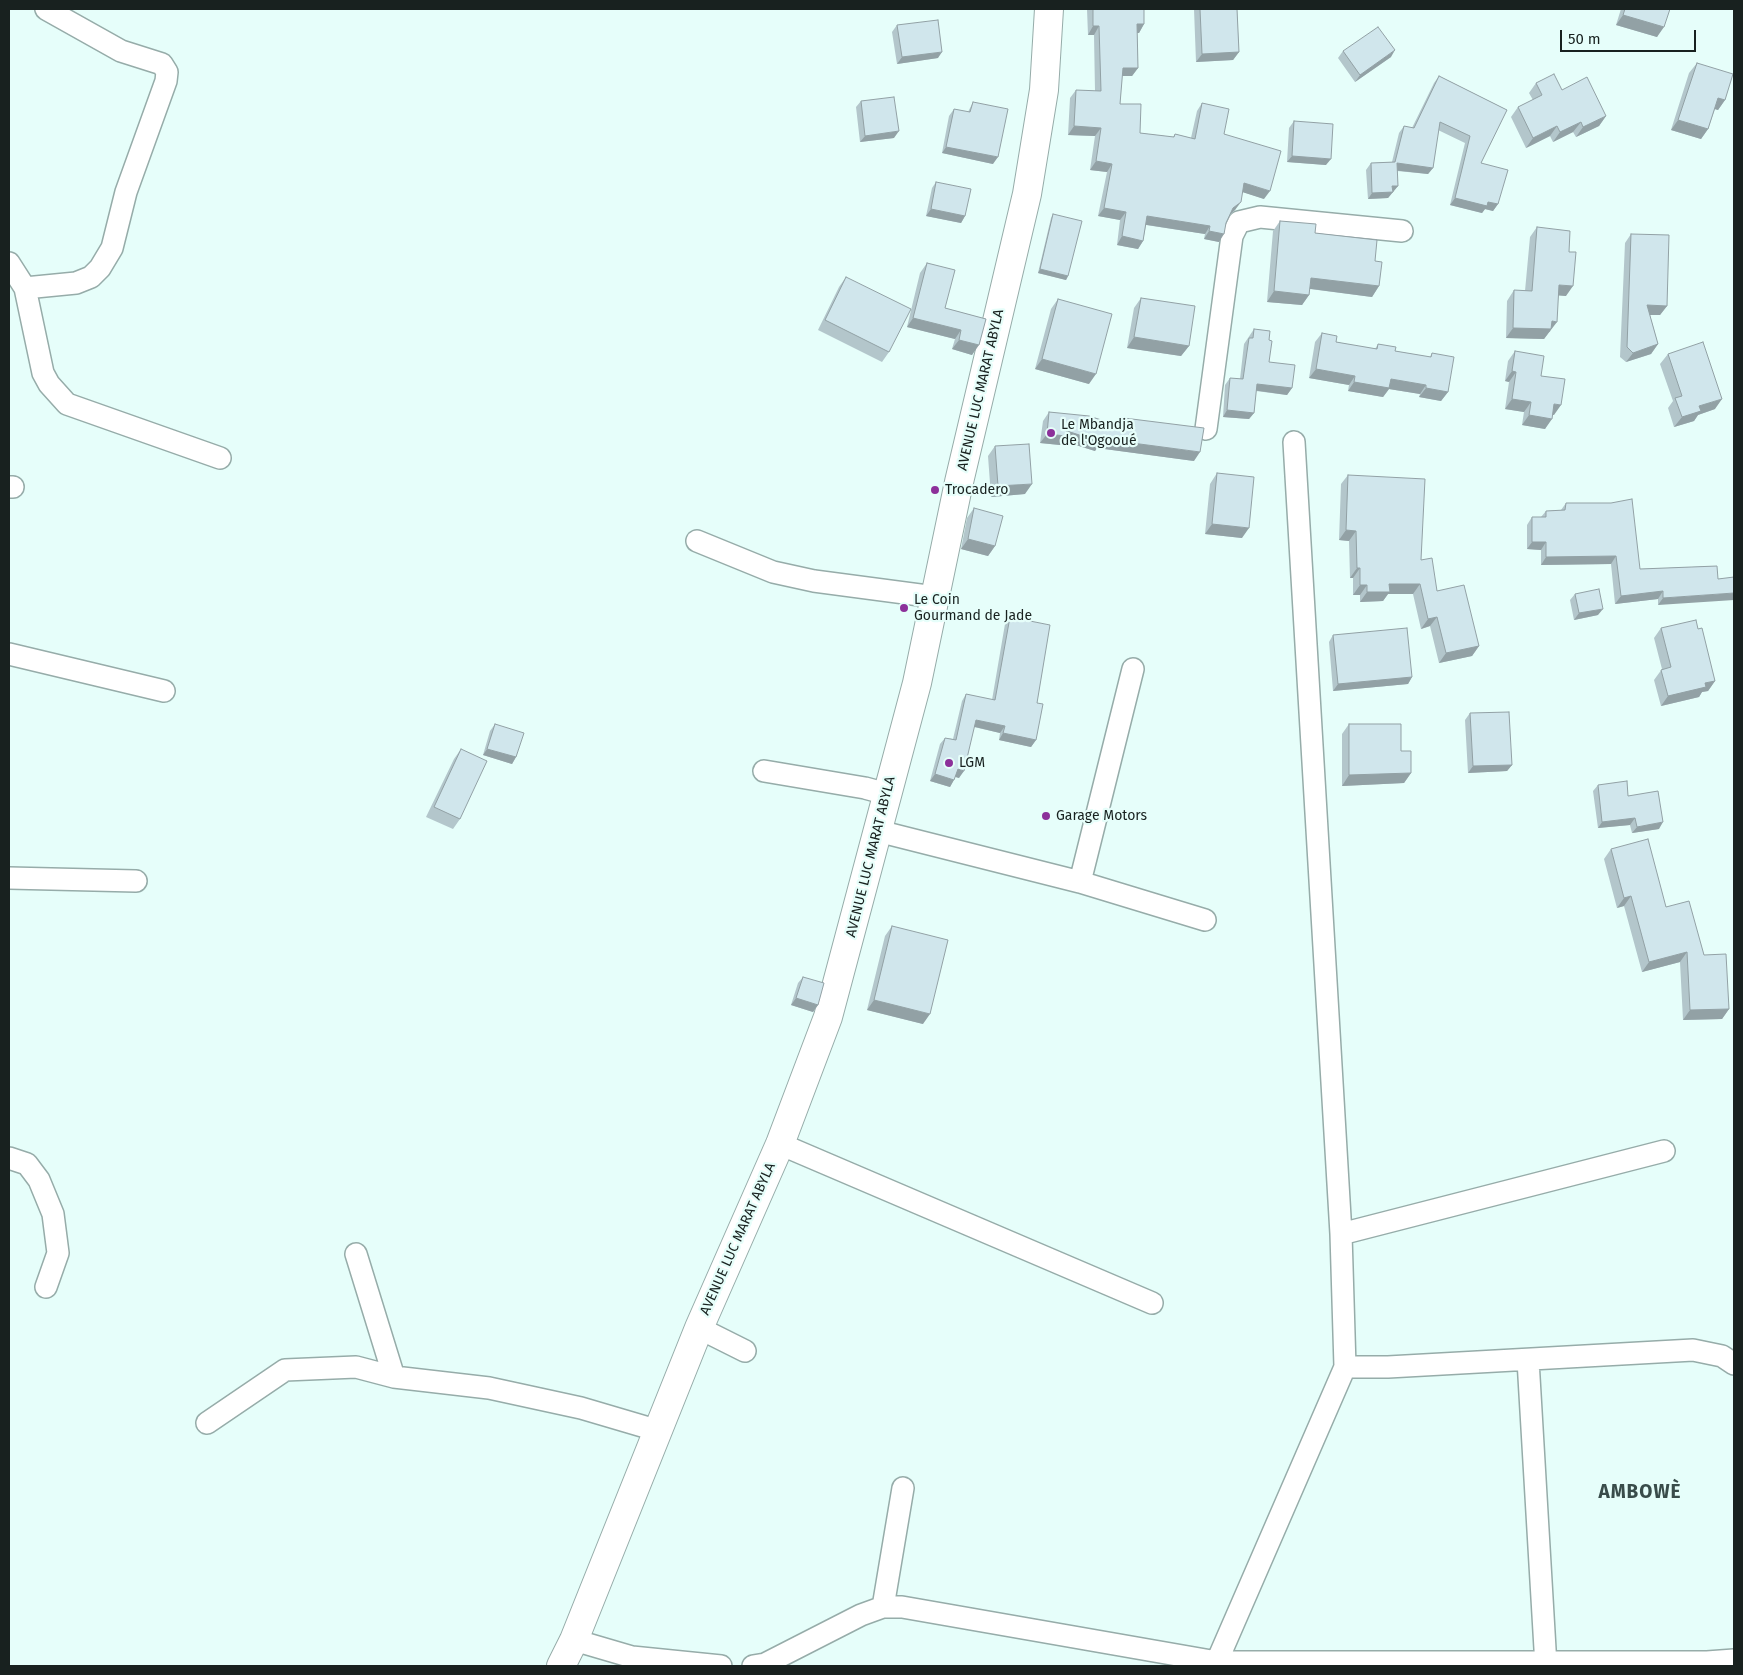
<!DOCTYPE html>
<html>
<head>
<meta charset="utf-8">
<style>
	body { margin:0 }
	#map { position:relative; width:1743px; height:1675px; overflow:hidden; background:#e6fefa; font-family:"Fira Sans",sans-serif }
	canvas { display:block }
	.frame { position:absolute; inset:0; border:10px solid #18211f; pointer-events:none }
	.scale { position:absolute; left:1560px; top:30px; width:136px; height:22px; box-sizing:border-box; border:2px solid #18211f; border-top:0; padding-left:6px; font-size:15px; line-height:18px; white-space:nowrap; color:#18211f; -webkit-text-stroke:4px #e6fefa; paint-order:stroke }
</style>
</head>
<body>
<div id="map">
<canvas width="1743" height="1675"></canvas>
<div class="frame"></div>
<div class="scale">50 m</div>
</div>
<script>
const ctx = document.querySelector('canvas').getContext('2d');
ctx.lineJoin = 'round';
function toPath(rows) {
  const path = new Path2D();
  for (const r of rows) {
    path.moveTo(r[0], r[1]);
    for (let i = 2; i < r.length; i += 2) path.lineTo(r[i], r[i + 1]);
  }
  return path;
}
function strokePath(path, color, width, dash) {
  ctx.strokeStyle = color;
  ctx.lineWidth = width;
  ctx.lineCap = dash ? 'butt' : 'round';
  ctx.setLineDash(dash || []);
  ctx.stroke(path);
}
function paint(path, color) {
  ctx.fillStyle = color;
  ctx.fill(path, 'evenodd');
}
function drawText(font, color, halo, rows, align = 'center') {
  ctx.font = font + ' "Fira Sans",sans-serif';
  ctx.lineWidth = 4.5;
  ctx.setLineDash([]);
  ctx.textBaseline = 'middle';
  ctx.strokeStyle = halo;
  ctx.fillStyle = color;
  for (const [text, x, y, turn = 0] of rows) {
    ctx.save();
    ctx.translate(x, y);
    ctx.rotate((+turn || 0) * Math.PI / 180);
    ctx.textAlign = isNaN(turn) ? turn : align;
    if (halo) ctx.strokeText(text, 0, 0);
    ctx.fillText(text, 0, 0);
    ctx.restore();
  }
}
const minor = toPath([
	[9,263,25,288,43,373,49,384,67,404,220,458],
	[25,288,76,283,91,277,100,268,112,248,126,192,166,81,167,72,162,64,121,51,46,9],
	[1206,429,1232,236,1239,222,1260,217,1402,231],
	[9,487,13,487],
	[697,541,773,572,814,581,935,597],
	[9,654,164,691],
	[764,771,865,788,887,794],
	[878,831,1080,882,1205,920],
	[9,878,136,881],
	[1080,882,1133,669],
	[780,1144,1152,1303],
	[9,1158,27,1164,39,1180,53,1214,58,1253,46,1287],
	[1341,1234,1664,1151],
	[356,1254,394,1377],
	[699,1328,745,1351],
	[1528,1360,1546,1666],
	[1345,1367,1388,1367,1693,1350,1722,1356,1734,1364],
	[207,1423,285,1370,356,1367,394,1377,489,1388,581,1408,659,1431],
	[883,1607,903,1488],
	[574,1640,632,1657,721,1666],
	[753,1666,765,1664,861,1615,883,1607,902,1607,1217,1662,1707,1662,1734,1660],
	[1215,1666,1345,1367,1341,1234,1294,442]
]);
const tertiary = toPath([
	[561,1666,574,1640,699,1328,780,1144,828,1017,917,683,959,482,1027,194,1044,90,1049,9]
]);
strokePath(minor, '#96aca9', 24);
strokePath(tertiary, '#96aca9', 30);
strokePath(minor, '#fff', 21);
strokePath(tertiary, '#fff', 28);
paint(toPath([
	[1087,9,1144,9,1144,24,1139,33,1137,33,1138,68,1132,76,1122,76,1120,104,1140,133,1173,137,1175,134,1191,138,1197,111,1202,103,1224,134,1264,199,1243,192,1235,210,1231,214,1226,223,1219,242,1204,239,1205,234,1146,225,1143,241,1138,249,1117,245,1120,220,1098,216,1107,172,1090,170,1095,136,1068,135,1070,98,1076,90,1095,91,1094,35,1088,35],
	[1194,9,1237,9,1239,52,1233,60,1196,62],
	[1621,9,1670,9,1657,37,1616,25],
	[897,25,938,58,897,64,892,32],
	[1343,51,1391,57,1355,82,1338,58],
	[1697,63,1725,100,1718,110,1715,109,1708,129,1701,139,1671,130,1689,73],
	[1439,76,1507,110,1481,163,1498,204,1493,211,1485,209,1482,213,1450,205,1465,143,1438,130,1433,168,1428,174,1397,171,1398,186,1388,198,1368,199,1366,170,1371,163,1392,162,1399,133,1404,126,1412,128,1434,83],
	[1536,83,1562,90,1606,116,1599,126,1576,137,1573,132,1553,142,1550,136,1526,148,1511,117,1518,107,1533,100,1529,93],
	[861,101,894,138,860,142,856,107],
	[973,102,993,164,942,153,949,116,954,109,968,112],
	[1294,121,1326,165,1287,162,1289,128],
	[936,182,965,216,961,223,926,216,932,188],
	[1053,214,1068,276,1066,280,1038,273,1051,218],
	[1280,221,1315,233,1375,261,1379,286,1372,297,1310,289,1309,295,1302,305,1267,302,1273,231],
	[1537,227,1566,296,1558,295,1550,332,1549,332,1544,339,1506,338,1507,301,1514,290,1525,291,1530,237],
	[1631,234,1667,306,1660,315,1650,315,1658,344,1651,354,1626,362,1620,357,1625,243],
	[927,263,945,308,986,319,972,355,952,349,955,339,907,327,920,273],
	[846,277,889,352,882,362,818,330,839,287],
	[1141,298,1189,346,1181,356,1127,348,1134,308],
	[1058,299,1089,384,1035,369,1051,309],
	[1254,329,1269,340,1269,362,1292,388,1287,395,1256,391,1254,413,1249,419,1223,417,1225,385,1230,378,1240,379,1244,344],
	[1322,333,1336,342,1375,349,1378,344,1395,351,1430,357,1432,353,1448,392,1441,401,1419,397,1420,394,1389,389,1383,397,1348,391,1349,385,1309,378,1315,342],
	[1515,351,1554,415,1552,415,1545,429,1522,425,1524,412,1505,409,1509,382,1505,381,1508,361],
	[1668,354,1715,409,1698,415,1694,421,1674,427,1668,408,1673,401,1660,364],
	[1049,412,1119,426,1124,418,1194,461,1097,448,1095,451,1063,441,1060,445,1040,443,1043,421],
	[995,446,1025,494,991,497,988,456],
	[1217,473,1242,538,1205,534,1210,484],
	[1348,475,1421,560,1437,591,1479,646,1472,656,1439,663,1430,626,1421,629,1413,594,1388,594,1383,601,1360,602,1360,595,1353,595,1353,578,1350,578,1349,541,1339,540,1341,484],
	[1566,503,1640,569,1717,566,1658,605,1658,599,1615,604,1611,564,1541,565,1541,550,1527,549,1527,525,1532,517,1541,517,1546,511,1561,510],
	[974,508,995,546,988,556,961,549,967,518],
	[1575,594,1598,615,1574,620,1570,600],
	[1010,617,1037,703,1036,740,1031,747,999,740,1000,733,974,727,959,778,955,777,950,787,930,781,940,744,945,738,953,739,962,701,966,694,992,700,1005,624],
	[1661,628,1698,629,1715,681,1708,691,1702,692,1699,697,1661,706,1654,680,1662,669,1654,638],
	[1333,635,1412,677,1408,684,1333,691,1329,642],
	[1470,713,1512,765,1507,771,1468,773,1465,720],
	[495,724,516,757,512,764,483,755,490,731],
	[1349,724,1401,751,1411,773,1404,783,1342,786,1342,734],
	[461,749,460,819,453,829,426,817,454,759],
	[1598,785,1659,829,1632,833,1630,825,1598,828,1593,791],
	[1611,849,1666,907,1704,955,1729,1009,1722,1019,1683,1020,1680,962,1642,972,1624,906,1617,908,1604,859],
	[892,926,923,1024,867,1010,885,936],
	[803,977,818,1005,813,1012,791,1005,798,983]
]), '#b3c6cb');
paint(toPath([
	[1623,15,1664,27,1657,37,1616,25],
	[1137,24,1144,24,1139,33,1131,33],
	[1093,26,1099,26,1094,35,1088,35],
	[1395,50,1391,57,1355,82,1360,75],
	[942,52,938,58,897,64,902,57],
	[1239,52,1233,60,1196,62,1202,54],
	[1123,68,1138,68,1132,76,1117,76],
	[1718,98,1725,100,1718,110,1711,108],
	[1606,116,1599,126,1576,137,1583,127],
	[1678,120,1708,129,1701,139,1671,130],
	[1581,122,1573,132,1553,142,1560,132],
	[1074,126,1101,128,1095,136,1068,135],
	[1557,126,1550,136,1526,148,1533,138],
	[899,131,894,138,860,142,865,136],
	[946,147,998,157,993,164,942,153],
	[1292,156,1331,159,1326,165,1287,162],
	[1096,161,1112,164,1107,172,1090,170],
	[1397,163,1433,168,1428,174,1392,170],
	[1244,183,1270,191,1264,199,1239,191],
	[1392,186,1398,186,1388,198,1368,199,1372,193],
	[1455,198,1488,202,1498,204,1493,211,1485,209,1482,213,1450,205],
	[1241,202,1235,210,1228,216,1233,208],
	[1104,208,1126,212,1120,220,1098,216],
	[931,209,965,216,961,223,926,216],
	[1147,216,1210,226,1205,234,1141,224],
	[1209,231,1224,234,1219,242,1204,239],
	[1122,236,1143,241,1138,249,1117,245],
	[1040,269,1068,276,1066,280,1038,273],
	[1311,278,1379,286,1372,297,1304,288],
	[1559,285,1573,286,1566,296,1552,295],
	[1274,291,1309,295,1302,305,1267,302],
	[1647,305,1667,306,1660,315,1641,315],
	[913,318,961,330,955,339,907,327],
	[1552,321,1557,322,1544,339,1506,338,1513,328],
	[1134,337,1189,346,1181,356,1127,348],
	[959,340,979,345,972,355,952,349],
	[1658,344,1651,354,1626,362,1633,353],
	[1042,359,1096,374,1089,384,1035,369],
	[1316,369,1355,376,1349,385,1309,378],
	[1512,371,1516,372,1509,382,1505,381],
	[1391,379,1426,385,1420,394,1389,389,1383,397,1348,391,1354,382],
	[1257,384,1292,388,1287,395,1252,390],
	[1426,388,1448,392,1441,401,1419,397],
	[1512,399,1531,402,1524,412,1505,409],
	[1722,399,1715,409,1698,415,1694,421,1674,427,1682,417,1699,406],
	[1554,404,1561,405,1554,415,1547,414],
	[1227,410,1254,413,1249,419,1223,417],
	[1529,415,1552,419,1545,429,1522,425],
	[1067,431,1102,439,1200,452,1194,461,1097,448,1095,451,1063,441,1060,445,1040,443,1047,434],
	[1032,484,1025,494,991,497,998,486],
	[1212,524,1249,528,1242,538,1205,534],
	[1346,530,1356,531,1349,541,1339,540],
	[968,539,995,546,988,556,961,549],
	[1532,542,1546,542,1541,550,1527,549],
	[1616,556,1611,564,1541,565,1546,557],
	[1357,568,1360,568,1353,578,1350,578],
	[1389,584,1420,584,1413,594,1388,594,1383,601,1360,602,1367,592],
	[1360,585,1367,585,1360,595,1353,595],
	[1663,591,1658,599,1615,604,1621,596],
	[1734,593,1734,600,1658,605,1663,598],
	[1603,609,1598,615,1574,620,1579,613],
	[1437,617,1430,626,1421,629,1428,619],
	[1479,646,1472,656,1439,663,1446,653],
	[1412,677,1408,684,1333,691,1338,684],
	[1715,681,1708,691,1702,692,1699,697,1661,706,1668,696,1705,683],
	[976,720,1005,726,1000,733,971,726],
	[1003,733,1036,740,1031,747,999,740],
	[487,749,516,757,512,764,483,755],
	[1512,765,1507,771,1468,773,1473,766],
	[958,769,964,771,959,778,953,776],
	[1411,773,1404,783,1342,786,1349,775],
	[935,774,954,780,950,787,930,781],
	[1635,818,1630,825,1598,828,1602,822],
	[1663,822,1659,829,1632,833,1637,827],
	[1631,896,1624,906,1617,908,1624,898],
	[1687,952,1680,962,1642,972,1649,962],
	[796,998,818,1005,813,1012,791,1005],
	[874,1000,930,1014,923,1024,867,1010],
	[1729,1009,1722,1019,1683,1020,1690,1010]
]), '#92a1a5');
const building = toPath([
	[1093,9,1144,9,1144,24,1137,24,1138,68,1123,68,1120,104,1141,104,1140,133,1174,137,1175,134,1195,139,1202,103,1229,109,1224,134,1281,151,1270,191,1244,183,1241,202,1233,208,1226,223,1224,234,1209,231,1210,226,1147,216,1143,241,1122,236,1126,212,1104,208,1112,164,1096,161,1101,128,1074,126,1076,90,1101,91,1099,26,1093,26,1093,9],
	[1200,9,1237,9,1239,52,1202,54,1200,9],
	[1625,9,1670,9,1664,27,1623,15,1625,9],
	[938,20,942,52,902,57,897,25,938,20],
	[1378,27,1395,50,1360,75,1343,51,1378,27],
	[1697,63,1733,74,1725,100,1718,98,1708,129,1678,120,1697,63],
	[1554,74,1562,90,1587,77,1606,116,1583,127,1581,122,1560,132,1557,126,1533,138,1518,107,1542,95,1536,83,1554,74],
	[1439,76,1507,110,1481,163,1508,170,1498,204,1488,202,1487,206,1455,198,1470,136,1440,122,1433,168,1397,163,1398,186,1392,186,1393,192,1372,193,1371,163,1395,162,1404,126,1414,128,1439,76],
	[894,97,899,131,865,136,861,101,894,97],
	[973,102,1008,109,998,157,946,147,954,109,970,112,973,102],
	[1294,121,1333,124,1331,159,1292,156,1294,121],
	[936,182,971,189,965,216,931,209,936,182],
	[1053,214,1082,221,1068,276,1040,269,1053,214],
	[1280,221,1316,224,1315,233,1377,240,1375,261,1382,262,1379,286,1311,278,1309,295,1274,291,1280,221],
	[1537,227,1570,231,1569,252,1576,252,1573,286,1559,285,1557,322,1552,321,1551,329,1513,328,1514,290,1532,291,1537,227],
	[1631,234,1669,235,1667,306,1647,305,1658,344,1633,353,1627,347,1631,234],
	[927,263,955,270,945,308,986,319,979,345,959,340,961,330,913,318,927,263],
	[846,277,911,309,889,352,825,320,846,277],
	[1141,298,1195,306,1189,346,1134,337,1141,298],
	[1058,299,1112,314,1096,374,1042,359,1058,299],
	[1254,329,1270,331,1269,340,1272,341,1269,362,1295,365,1292,388,1257,384,1254,413,1227,410,1230,378,1243,379,1249,338,1253,338,1254,329],
	[1322,333,1337,336,1336,342,1377,349,1378,344,1396,347,1395,351,1431,357,1432,353,1454,357,1448,392,1426,388,1426,385,1391,379,1389,388,1354,382,1355,376,1316,369,1322,333],
	[1703,342,1722,399,1699,406,1701,411,1682,417,1675,398,1682,396,1668,354,1703,342],
	[1515,351,1544,356,1541,376,1565,379,1561,405,1554,404,1552,419,1529,415,1531,402,1512,399,1516,372,1512,371,1515,351],
	[1049,412,1089,416,1123,427,1124,418,1204,428,1200,452,1102,439,1101,442,1067,431,1066,436,1047,434,1049,412],
	[1029,444,1032,484,998,486,995,446,1029,444],
	[1217,473,1254,477,1249,528,1212,524,1217,473],
	[1348,475,1425,479,1421,560,1432,558,1437,591,1464,585,1479,646,1446,653,1437,617,1428,619,1420,584,1389,584,1390,592,1367,592,1367,585,1360,585,1360,568,1357,568,1356,531,1346,530,1348,475],
	[1632,499,1640,569,1717,566,1718,579,1734,577,1734,593,1663,598,1663,591,1621,596,1616,556,1546,557,1546,542,1532,542,1532,517,1546,517,1546,511,1565,510,1566,503,1611,503,1632,499],
	[974,508,1003,516,995,546,968,539,974,508],
	[1599,589,1603,609,1579,613,1575,594,1599,589],
	[1010,617,1050,625,1037,703,1043,704,1036,740,1003,733,1005,726,976,720,964,771,958,769,954,780,935,774,945,738,956,740,966,694,995,700,1010,617],
	[1696,620,1698,629,1702,628,1715,681,1705,683,1706,687,1668,696,1661,670,1671,667,1661,628,1696,620],
	[1407,628,1412,677,1338,684,1333,635,1407,628],
	[1509,712,1512,765,1473,766,1470,713,1509,712],
	[495,724,524,733,516,757,487,749,495,724],
	[1349,724,1401,724,1401,751,1411,751,1411,773,1349,775,1349,724],
	[461,749,487,761,460,819,434,807,461,749],
	[1627,781,1628,796,1658,791,1663,822,1637,827,1635,818,1602,822,1598,785,1627,781],
	[1648,839,1666,907,1689,901,1704,955,1726,954,1729,1009,1690,1010,1687,952,1649,962,1631,896,1624,898,1611,849,1648,839],
	[892,926,948,940,930,1014,874,1000,892,926],
	[803,977,824,983,818,1005,796,998,803,977]
]);
paint(building, '#d0e6ec');
strokePath(building, '#92a1a5', 1);
for (const [x, y, r, color] of [
	[1051,433,5,"#8c309a"],
	[935,490,5,"#8c309a"],
	[904,608,5,"#8c309a"],
	[949,763,5,"#8c309a"],
	[1046,816,5,"#8c309a"]
]) {
  const dot = new Path2D();
  dot.arc(x, y, r, 0, 2 * Math.PI);
  ctx.fillStyle = color;
  ctx.fill(dot);
  strokePath(dot, '#e6fefa', 2);
}
drawText('14px', '#18211f', '#e6fefa', [
	["AVENUE LUC MARAT ABYLA",981,390,-77],
	["AVENUE LUC MARAT ABYLA",871,857,-76],
	["AVENUE LUC MARAT ABYLA",738,1239,-66]
]);
drawText('14px', '#18211f', '#e6fefa', [
	["Le Mbandja",1061,425],
	["de l'Ogooué",1061,441],
	["Trocadero",945,490],
	["Le Coin",914,600],
	["Gourmand de Jade",914,616],
	["LGM",959,763],
	["Garage Motors",1056,816]
], 'left');
ctx.letterSpacing = '1px';
drawText('bold 19px', '#394c4a', '#e6fefa', [
	["AMBOWÈ",1640,1493]
]);
ctx.letterSpacing = '0px';
</script>
</body>
</html>
